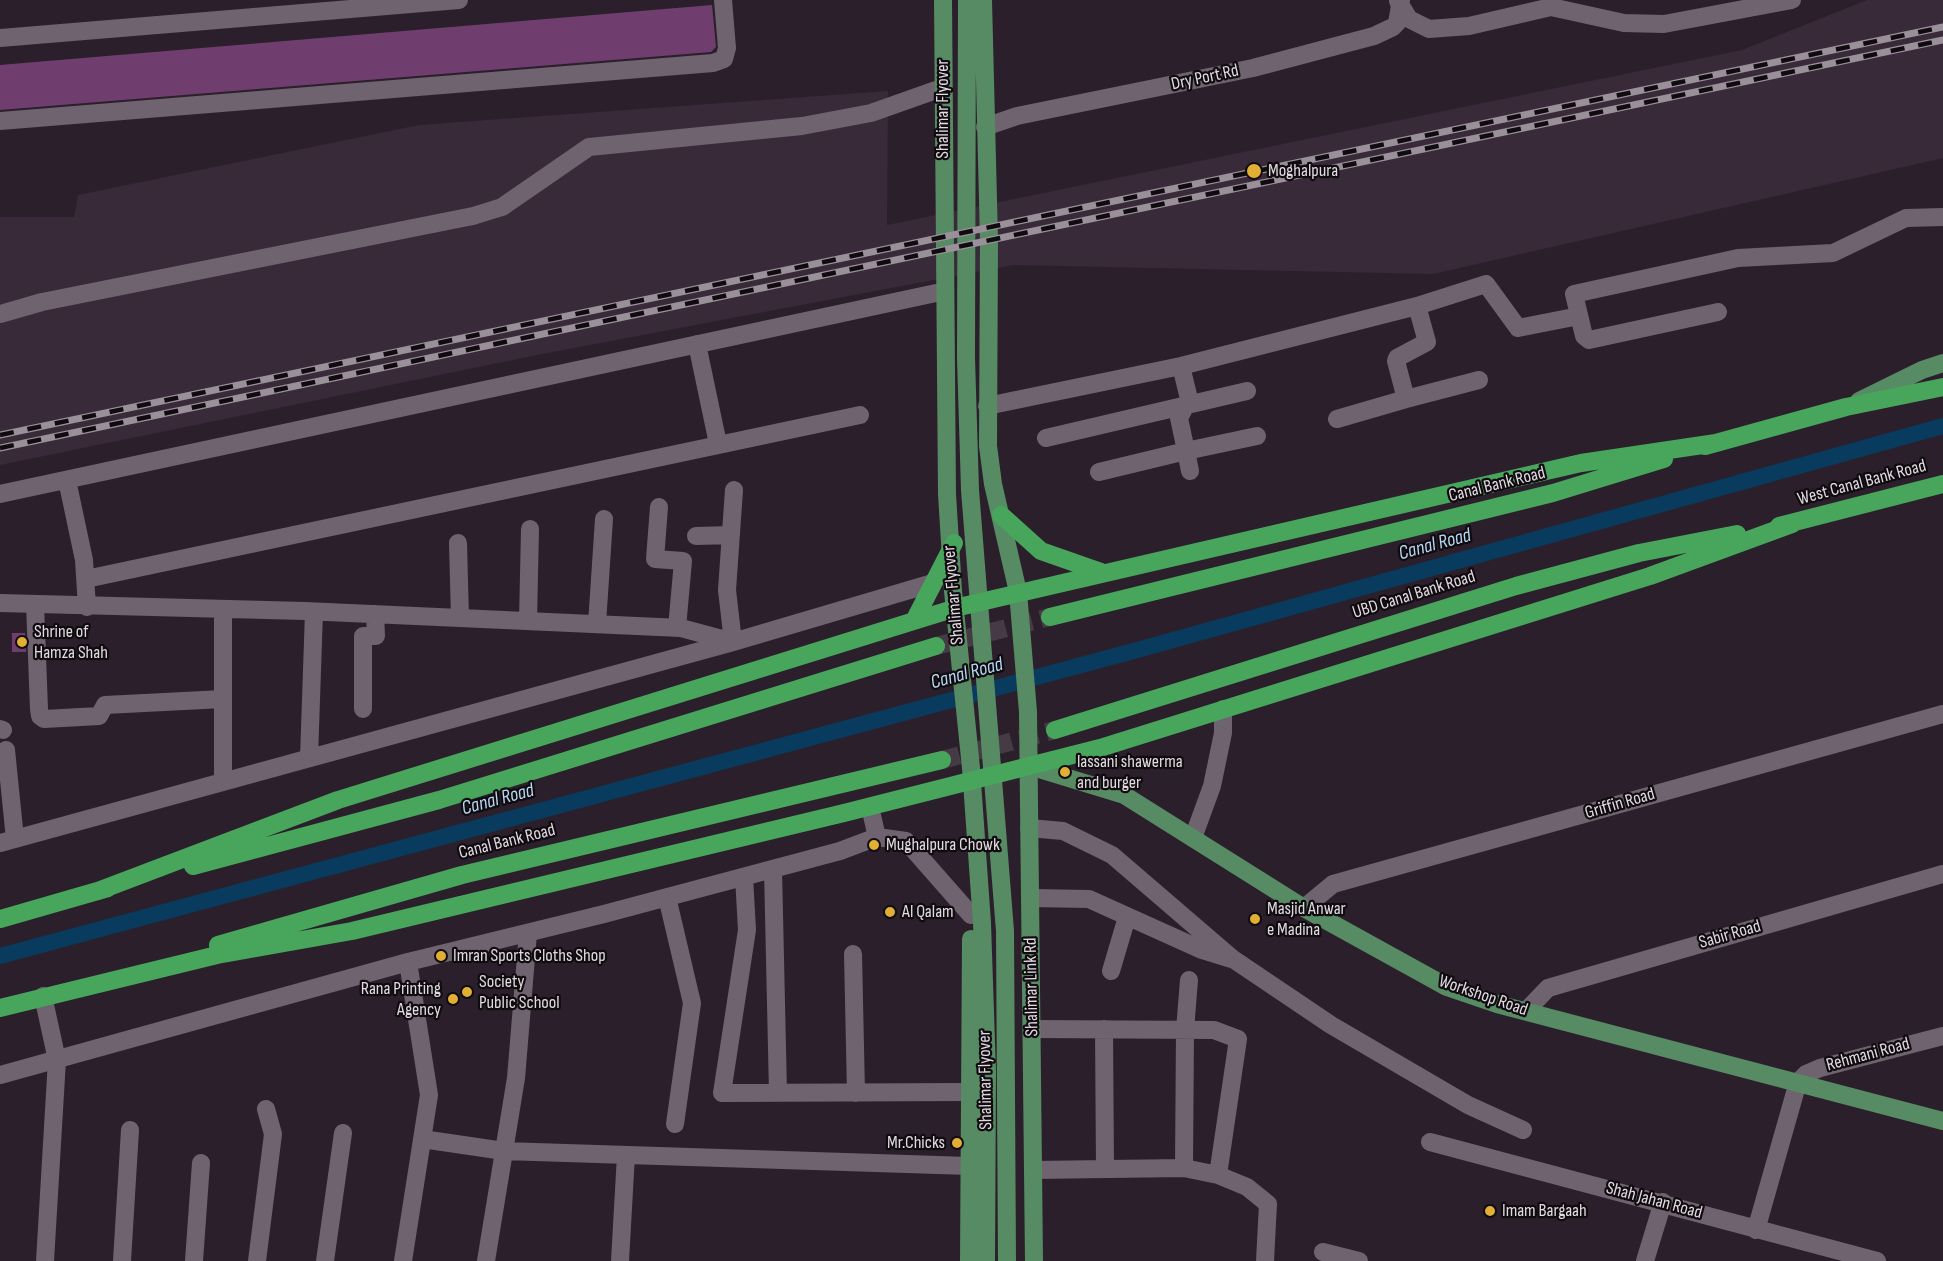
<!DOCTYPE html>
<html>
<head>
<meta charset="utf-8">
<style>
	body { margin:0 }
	canvas { display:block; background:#2a1f2a }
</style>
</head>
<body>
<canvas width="1943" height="1261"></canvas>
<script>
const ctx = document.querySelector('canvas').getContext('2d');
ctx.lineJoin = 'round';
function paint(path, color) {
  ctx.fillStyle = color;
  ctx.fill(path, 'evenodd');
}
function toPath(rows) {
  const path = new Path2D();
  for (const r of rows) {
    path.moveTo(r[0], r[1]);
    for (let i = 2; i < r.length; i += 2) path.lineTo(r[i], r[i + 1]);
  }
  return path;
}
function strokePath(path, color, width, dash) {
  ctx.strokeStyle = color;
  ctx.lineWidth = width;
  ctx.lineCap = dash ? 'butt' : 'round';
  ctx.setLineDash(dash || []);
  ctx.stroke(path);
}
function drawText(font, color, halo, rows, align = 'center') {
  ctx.font = font + ' "Sofia Sans Condensed",sans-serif';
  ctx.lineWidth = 4.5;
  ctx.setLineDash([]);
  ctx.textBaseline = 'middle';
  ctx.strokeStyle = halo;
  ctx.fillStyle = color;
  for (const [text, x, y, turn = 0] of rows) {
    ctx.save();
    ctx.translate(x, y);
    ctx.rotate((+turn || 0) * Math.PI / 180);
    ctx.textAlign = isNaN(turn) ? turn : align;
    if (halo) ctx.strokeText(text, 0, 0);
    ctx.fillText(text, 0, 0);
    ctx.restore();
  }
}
paint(toPath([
	[1867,0,1943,0,1943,158,1433,274,1013,265,542,354,0,465,0,217,74,217,78,195,419,125,888,91,887,225,1742,50]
]), '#382a38');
strokePath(toPath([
	[0,956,1141,649,1943,426]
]), '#083b5d', 16);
paint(toPath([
	[712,5,716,47,711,52,0,110,0,65],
	[12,633,25,633,26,652,12,652]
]), '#6f3e6f');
strokePath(toPath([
	[936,646,1050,617],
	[942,760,1055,730]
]), '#463b45', 18, [18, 9]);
strokePath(toPath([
	[1398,1,1409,19,1429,29,1469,26,1551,7,1624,23,1664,24,1792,0],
	[0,38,459,0],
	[0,121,713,63,724,59,727,48,723,0],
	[985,127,1017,116,1253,68,1374,36,1393,27,1397,23,1401,0],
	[1417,306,1486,284,1518,328,1579,316],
	[1718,312,1589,340,1584,336,1574,294,1738,258,1833,253,1906,218,1943,217],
	[0,314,42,302,473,216,502,207,589,147,802,126,871,113,936,90],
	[697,344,718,444],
	[987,406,1181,366,1417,306,1427,342,1397,358,1396,361,1406,399,1479,380],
	[1337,419,1406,399],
	[1046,438,1247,391],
	[1190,471,1186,451,1257,436],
	[1099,472,1186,451,1179,418,1189,399,1181,366],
	[67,480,84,560,87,607],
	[0,494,936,293],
	[659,507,655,559,683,561,677,628],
	[696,536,731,535],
	[458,543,460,618],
	[86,579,860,415],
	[0,603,305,611,681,628,733,642,727,590,734,490],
	[35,604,39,709,40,716,44,719,99,716,105,705,223,699],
	[528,621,530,529],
	[597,624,604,519],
	[363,709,363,636,376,636,375,614],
	[0,729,3,730],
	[6,750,15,839],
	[309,758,314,612],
	[223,782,223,610],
	[870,807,877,837],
	[1029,828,1063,831,1112,855,1233,959,1331,1025,1468,1105,1523,1130],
	[1193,838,1212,786,1223,733,1223,709],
	[0,843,733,642,933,583],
	[773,869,778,1093],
	[744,877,747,930,722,1093,969,1092],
	[667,897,692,1003,675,1124],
	[1031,898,1089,899,1202,950,1231,959],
	[1304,908,1333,884,1943,714],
	[853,954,856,1093],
	[1111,971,1127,917],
	[43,996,57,1060,45,1261],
	[1526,1011,1548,988,1943,874],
	[1032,1029,1214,1030,1238,1039,1218,1175],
	[1104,1029,1105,1169],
	[0,1075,408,962,604,914,840,851,877,837,906,841,971,915],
	[422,1139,504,1151,969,1166],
	[1430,1142,1877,1261],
	[1184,1168,1185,1030,1189,980],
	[1033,1170,1184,1168,1218,1175,1247,1187,1268,1204,1265,1261],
	[1756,1230,1798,1082,1806,1074,1820,1068,1943,1036],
	[1323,1252,1359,1261],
	[122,1261,130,1130],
	[194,1261,201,1163],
	[257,1261,273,1134,266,1109],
	[325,1261,343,1133],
	[403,1261,429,1095,408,962],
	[486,1261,516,1078,528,933],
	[620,1261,626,1155],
	[1645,1261,1663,1202]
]), '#6f636f', 18);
strokePath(toPath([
	[943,0,947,494,953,591,971,768,982,923,987,1072,986,1261],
	[967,0,966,358,970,490,1005,931,1007,1261],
	[983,0,989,240,988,446,993,484,1018,592,1028,712,1034,1261],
	[1859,401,1922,370,1943,363],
	[1029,766,1124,795,1304,908,1447,987,1497,1004,1943,1121],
	[969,1261,971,939]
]), '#578b64', 18);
strokePath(toPath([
	[1705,446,1846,407,1943,387],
	[1001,515,1041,551,1101,572],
	[1779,526,1943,484],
	[1050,617,1553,493,1664,459],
	[914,621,954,543],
	[1055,730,1516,586,1639,553,1737,534],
	[193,866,439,800,936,646],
	[98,891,338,800,959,607,1581,463,1716,443],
	[0,919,108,888],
	[218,945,462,875,942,760],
	[0,1008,217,955,352,931,844,813,1100,748,1650,576,1792,524]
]), '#47a65c', 18);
const rail = toPath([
	[0,435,1943,27],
	[0,448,1943,40]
]);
strokePath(rail, '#999099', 7);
strokePath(rail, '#0f0b0f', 4.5, [14]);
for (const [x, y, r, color] of [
	[1254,171,8,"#e1af34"],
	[22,642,6,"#e1af34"],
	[1065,772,6,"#e1af34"],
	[874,845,6,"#e1af34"],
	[890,912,6,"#e1af34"],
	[1255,919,6,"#e1af34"],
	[441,956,6,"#e1af34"],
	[467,992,6,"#e1af34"],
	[453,999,6,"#e1af34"],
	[957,1143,6,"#e1af34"],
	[1490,1211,6,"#e1af34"]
]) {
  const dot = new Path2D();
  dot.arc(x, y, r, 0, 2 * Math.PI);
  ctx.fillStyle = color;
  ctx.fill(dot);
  strokePath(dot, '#0f0b0f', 2);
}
drawText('18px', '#e2dae1', '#0f0b0f', [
	["Dry Port Rd",1205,78,-12],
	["Shalimar Flyover",943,109,-90],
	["West Canal Bank Road",1862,483,-15],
	["Canal Bank Road",1497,485,-14],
	["Shalimar Flyover",954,595,-95],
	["UBD Canal Bank Road",1414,595,-17],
	["Griffin Road",1620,804,-16],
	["Canal Bank Road",507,842,-14],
	["Sabir Road",1730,935,-16],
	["Shalimar Link Rd",1032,987,-91],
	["Workshop Road",1483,996,19],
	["Rehmani Road",1868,1055,-15],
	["Shalimar Flyover",986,1080,-91],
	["Shah Jahan Road",1654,1201,15]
]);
drawText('18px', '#e2dae1', '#0f0b0f', [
	["Moghalpura",1268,171],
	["Shrine of",34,632],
	["Hamza Shah",34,653],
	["lassani shawerma",1077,762],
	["and burger",1077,783],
	["Mughalpura Chowk",886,845],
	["Masjid Anwar",1267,909],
	["e Madina",1267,930],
	["Al Qalam",902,912],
	["Imran Sports Cloths Shop",453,956],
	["Society",479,982],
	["Public School",479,1003],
	["Rana Printing",441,989,"right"],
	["Agency",441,1010,"right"],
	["Mr.Chicks",945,1143,"right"],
	["Imam Bargaah",1502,1211]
], 'left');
drawText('italic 20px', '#b7d7f3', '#0f0b0f', [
	["Canal Road",1435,545,-15],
	["Canal Road",967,674,-15],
	["Canal Road",498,800,-15]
]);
</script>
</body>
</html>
